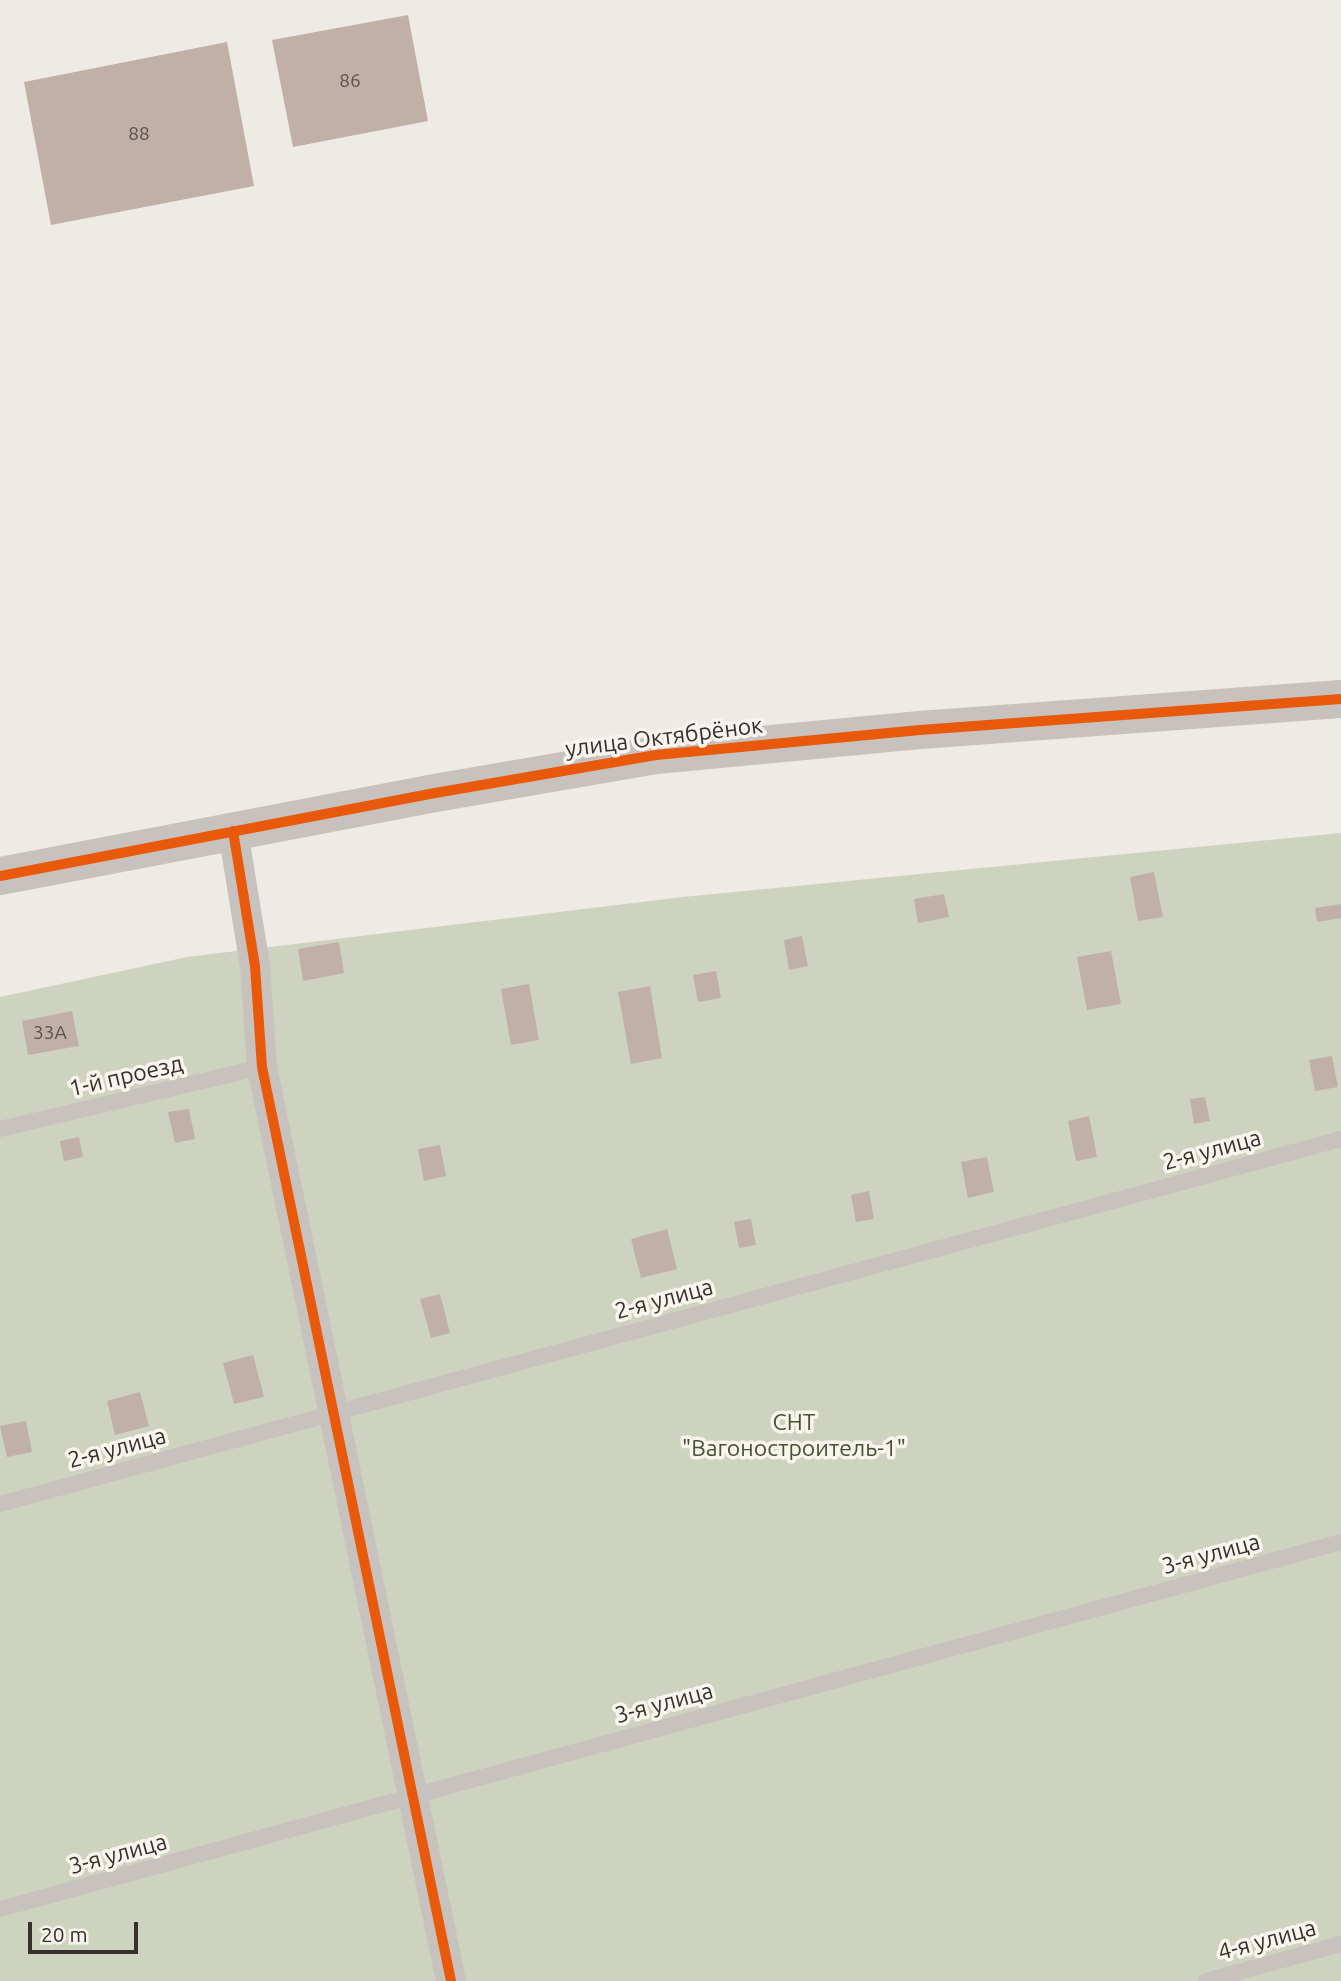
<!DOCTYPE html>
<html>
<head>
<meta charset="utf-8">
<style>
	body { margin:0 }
	#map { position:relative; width:1341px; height:1981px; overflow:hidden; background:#eeeae4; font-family:Ubuntu,sans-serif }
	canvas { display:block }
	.scale { position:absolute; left:28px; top:1922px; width:110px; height:32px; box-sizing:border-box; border:4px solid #38302b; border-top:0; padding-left:9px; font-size:21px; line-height:24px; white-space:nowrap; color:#38302b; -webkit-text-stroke:5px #f9f4ed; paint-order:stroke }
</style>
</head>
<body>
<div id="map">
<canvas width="1341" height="1981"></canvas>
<div class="scale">20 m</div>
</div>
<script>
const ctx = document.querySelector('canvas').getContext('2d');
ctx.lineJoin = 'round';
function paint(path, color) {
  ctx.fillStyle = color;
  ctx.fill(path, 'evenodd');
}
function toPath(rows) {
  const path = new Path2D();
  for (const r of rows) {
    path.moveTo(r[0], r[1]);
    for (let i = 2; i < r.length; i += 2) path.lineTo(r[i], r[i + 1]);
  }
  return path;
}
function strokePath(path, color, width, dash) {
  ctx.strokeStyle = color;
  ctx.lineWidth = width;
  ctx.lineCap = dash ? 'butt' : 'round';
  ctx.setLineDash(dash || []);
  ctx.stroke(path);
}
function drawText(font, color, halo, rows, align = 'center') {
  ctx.font = font + ' Ubuntu,sans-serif';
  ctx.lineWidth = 7;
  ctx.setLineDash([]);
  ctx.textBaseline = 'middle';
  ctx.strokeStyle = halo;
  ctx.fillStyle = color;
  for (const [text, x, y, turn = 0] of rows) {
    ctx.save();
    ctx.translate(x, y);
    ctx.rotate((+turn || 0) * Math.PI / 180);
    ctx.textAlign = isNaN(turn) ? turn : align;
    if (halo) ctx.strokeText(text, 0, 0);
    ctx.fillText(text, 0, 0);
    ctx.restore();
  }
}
paint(toPath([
	[1341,833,1341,1981,0,1981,0,997,187,957,683,897]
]), '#ced3bf');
paint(toPath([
	[408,15,428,121,293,147,272,40],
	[227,42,254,186,51,225,24,82],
	[1154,872,1163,917,1138,921,1130,877],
	[944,894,949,917,918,923,914,899],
	[1341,904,1341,918,1317,922,1315,908],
	[802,936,808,966,789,970,784,940],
	[339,942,344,973,303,981,298,949],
	[1111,951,1121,1004,1087,1010,1077,957],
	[716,971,721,998,698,1002,693,975],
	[529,984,539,1040,511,1045,501,989],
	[650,986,662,1058,631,1064,618,992],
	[72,1011,79,1046,28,1055,22,1021],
	[1332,1056,1338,1087,1315,1091,1309,1060],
	[1205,1097,1210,1121,1194,1124,1190,1099],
	[189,1109,195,1139,175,1143,168,1112],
	[1089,1116,1097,1157,1076,1161,1068,1121],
	[79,1137,83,1157,64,1161,60,1141],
	[440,1145,446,1176,424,1181,418,1149],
	[987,1157,994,1192,968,1198,961,1162],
	[869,1191,874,1219,856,1222,851,1195],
	[751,1219,756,1245,739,1248,734,1222],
	[667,1229,677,1269,641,1278,631,1239],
	[440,1294,450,1333,431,1338,420,1299],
	[253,1355,264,1397,234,1404,223,1363],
	[140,1392,149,1426,115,1435,107,1401],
	[26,1421,32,1452,7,1457,0,1426]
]), '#c0b0a7');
strokePath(toPath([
	[0,1129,262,1067],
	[0,1504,1341,1139],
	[0,1909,1341,1542],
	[1206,1981,1341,1944]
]), '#c7c2bd', 16);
strokePath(toPath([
	[233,831,255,966,262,1067,451,1981]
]), '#c7c2bd', 30);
strokePath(toPath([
	[0,876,435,793,656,755,920,730,1341,699]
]), '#c7c2bd', 38);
strokePath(toPath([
	[233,831,255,966,262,1067,451,1981],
	[0,876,435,793,656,755,920,730,1341,699]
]), '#e8590c', 10);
drawText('19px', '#5a504a', null, [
	["86",350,81],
	["88",139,134],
	["33А",50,1033]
]);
drawText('23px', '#38302b', '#f9f4ed', [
	["улица Октябрёнок",664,737,-7],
	["1-й проезд",126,1076,-13],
	["2-я улица",1212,1150,-15],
	["2-я улица",664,1299,-15],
	["2-я улица",117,1448,-15],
	["3-я улица",1211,1554,-15],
	["3-я улица",664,1703,-15],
	["3-я улица",118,1854,-15],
	["4-я улица",1267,1940,-15]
]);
drawText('23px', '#455430', '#f9f4ed', [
	["СНТ",794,1422],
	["\"Вагоностроитель-1\"",794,1448]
]);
</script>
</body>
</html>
